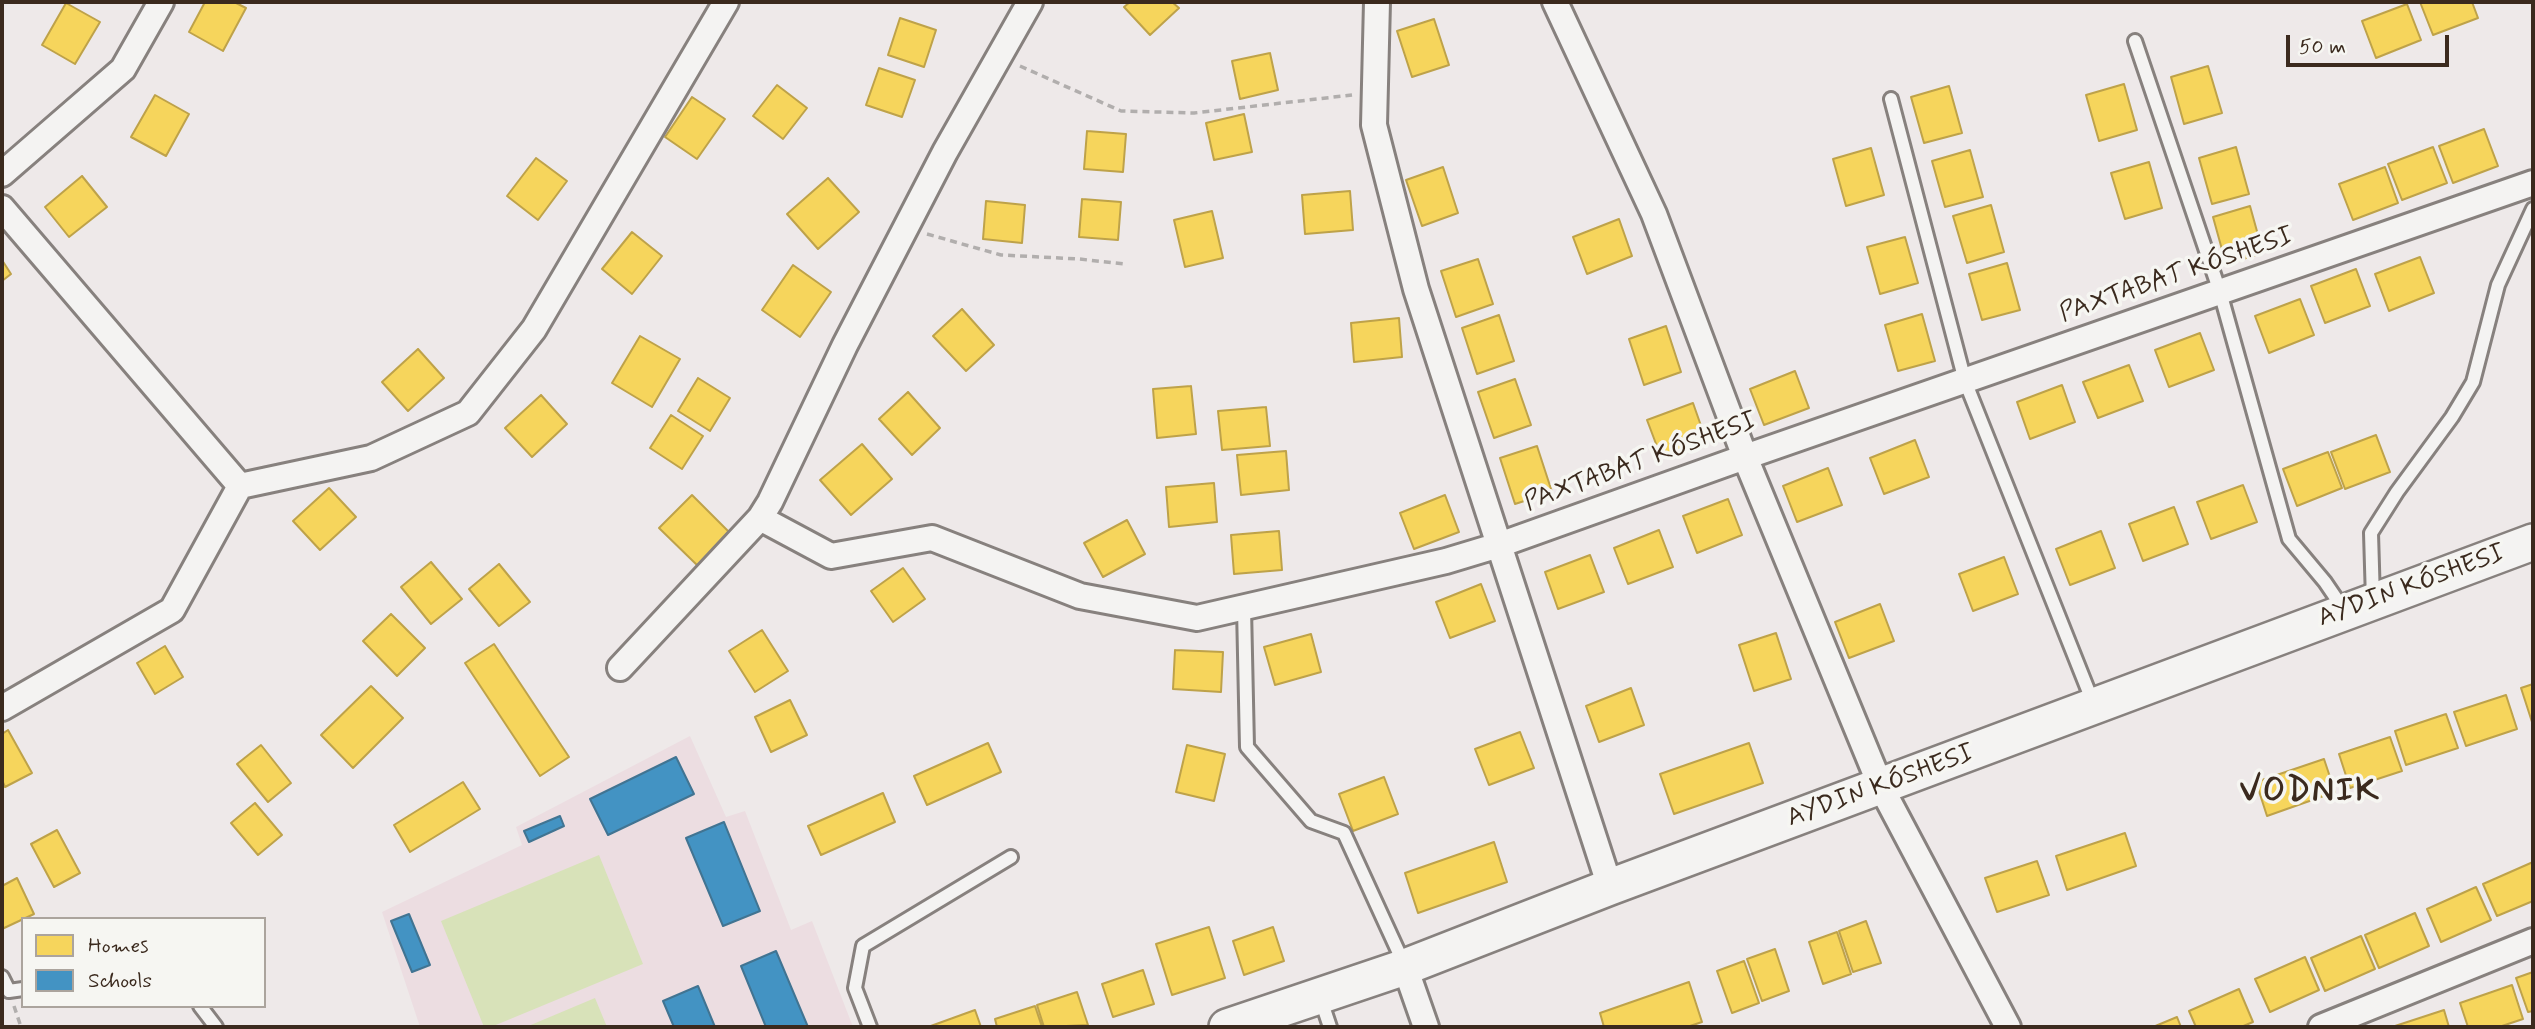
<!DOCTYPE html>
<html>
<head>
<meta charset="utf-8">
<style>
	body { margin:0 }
	#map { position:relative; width:2535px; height:1029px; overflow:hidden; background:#eee9e9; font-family:Mynerve,sans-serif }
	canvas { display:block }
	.frame { position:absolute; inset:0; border:4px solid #3b2a1e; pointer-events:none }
	.legend { position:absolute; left:21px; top:917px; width:245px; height:91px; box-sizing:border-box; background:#f6f6f2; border:2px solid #aba49d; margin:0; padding:9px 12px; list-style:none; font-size:21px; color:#3b2a1e }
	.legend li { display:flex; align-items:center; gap:14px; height:35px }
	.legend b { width:35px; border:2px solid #aba49d }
	.scale { position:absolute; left:2286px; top:35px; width:163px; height:32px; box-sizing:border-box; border:4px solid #3b2a1e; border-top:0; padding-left:9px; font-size:21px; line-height:24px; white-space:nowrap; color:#3b2a1e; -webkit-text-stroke:5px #f6f6f2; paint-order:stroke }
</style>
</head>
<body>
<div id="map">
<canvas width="2535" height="1029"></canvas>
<div class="frame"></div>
<ul class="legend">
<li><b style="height:19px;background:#f6d55c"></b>Homes</li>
<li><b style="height:19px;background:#4393c3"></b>Schools</li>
</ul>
<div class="scale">50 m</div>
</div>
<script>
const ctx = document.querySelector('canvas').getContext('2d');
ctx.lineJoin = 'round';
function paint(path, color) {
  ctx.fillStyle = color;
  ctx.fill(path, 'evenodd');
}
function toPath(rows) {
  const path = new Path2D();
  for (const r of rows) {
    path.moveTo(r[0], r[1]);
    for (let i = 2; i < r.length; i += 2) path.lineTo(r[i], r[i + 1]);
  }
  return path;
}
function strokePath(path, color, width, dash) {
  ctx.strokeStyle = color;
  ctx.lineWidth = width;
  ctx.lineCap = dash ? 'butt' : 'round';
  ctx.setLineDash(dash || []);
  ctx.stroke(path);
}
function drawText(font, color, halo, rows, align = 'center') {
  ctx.font = font + ' Mynerve,sans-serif';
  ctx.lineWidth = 7;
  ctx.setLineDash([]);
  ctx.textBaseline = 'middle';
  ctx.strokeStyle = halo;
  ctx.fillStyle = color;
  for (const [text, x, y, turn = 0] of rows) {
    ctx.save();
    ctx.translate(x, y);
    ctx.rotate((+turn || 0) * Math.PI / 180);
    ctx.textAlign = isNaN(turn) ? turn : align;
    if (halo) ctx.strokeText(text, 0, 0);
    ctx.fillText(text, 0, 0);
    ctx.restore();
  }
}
paint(toPath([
	[690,736,726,817,745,811,791,930,812,921,853,1027,420,1027,382,912,522,845,516,827]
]), '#ecdde1');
paint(toPath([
	[599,855,643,964,491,1027,484,1027,441,921],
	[595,998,607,1027,526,1027]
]), '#d8e2b9');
const homes = toPath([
	[205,2,234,2,246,8,223,51,189,32,205,2],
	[1130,2,1172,2,1179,8,1150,35,1124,7,1130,2],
	[2420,2,2472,2,2478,18,2433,35,2420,2],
	[66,3,100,22,75,64,42,45,66,3],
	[2407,4,2421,40,2376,58,2362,21,2407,4],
	[900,18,936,30,924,67,888,55,900,18],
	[1434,19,1449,65,1412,77,1397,31,1434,19],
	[1270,53,1278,90,1240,99,1232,61,1270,53],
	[2208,66,2222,113,2184,124,2171,77,2208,66],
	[879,68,915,80,902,117,866,105,879,68],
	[2124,84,2137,130,2099,141,2086,95,2124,84],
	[777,85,807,108,783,139,753,116,777,85],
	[1949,86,1962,133,1924,143,1911,97,1949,86],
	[155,95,189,114,166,156,131,137,155,95],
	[692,97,725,119,697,159,665,137,692,97],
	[1244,114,1252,152,1214,160,1206,123,1244,114],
	[2484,129,2498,166,2453,183,2439,146,2484,129],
	[1087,131,1126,134,1123,172,1084,169,1087,131],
	[2236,147,2249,194,2212,204,2199,158,2236,147],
	[2433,147,2447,183,2402,200,2388,164,2433,147],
	[1871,148,1884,195,1846,206,1833,159,1871,148],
	[1970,150,1983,197,1945,207,1932,161,1970,150],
	[536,158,567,181,538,220,507,196,536,158],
	[2149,162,2162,208,2125,219,2111,173,2149,162],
	[1443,167,1458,213,1422,226,1406,180,1443,167],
	[2385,167,2398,203,2353,220,2339,184,2385,167],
	[82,176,107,207,69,237,45,207,82,176],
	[828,178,859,212,818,249,787,214,828,178],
	[1350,191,1353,230,1305,234,1302,195,1350,191],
	[1082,199,1121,202,1118,240,1079,237,1082,199],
	[986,201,1025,205,1022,243,983,239,986,201],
	[1991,205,2004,252,1967,263,1953,216,1991,205],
	[2250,206,2263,253,2226,264,2213,217,2250,206],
	[1212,211,1223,258,1185,267,1174,220,1212,211],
	[1619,219,1632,256,1587,274,1573,237,1619,219],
	[632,232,662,256,632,294,602,269,632,232],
	[1905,237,1918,283,1880,294,1867,247,1905,237],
	[2420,257,2434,293,2389,311,2375,274,2420,257],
	[1478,259,1493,304,1456,317,1441,271,1478,259],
	[2,260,11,274,2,281,2,260],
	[2007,263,2020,310,1982,320,1969,274,2007,263],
	[793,265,831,292,800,337,762,310,793,265],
	[2356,269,2370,306,2325,323,2311,286,2356,269],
	[2300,299,2314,335,2269,353,2255,316,2300,299],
	[962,309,994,345,966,371,933,336,962,309],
	[1922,314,1935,361,1898,371,1885,325,1922,314],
	[1499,315,1514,361,1477,374,1462,328,1499,315],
	[1399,318,1402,357,1354,362,1351,323,1399,318],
	[1666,326,1681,372,1644,385,1629,339,1666,326],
	[2200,333,2214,370,2169,387,2155,350,2200,333],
	[640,336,680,359,652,407,612,383,640,336],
	[418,349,444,378,408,411,382,382,418,349],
	[2129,365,2143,401,2098,418,2083,382,2129,365],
	[1795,371,1809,408,1764,425,1750,389,1795,371],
	[698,378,730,398,710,431,678,411,698,378],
	[1515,379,1531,425,1494,438,1478,392,1515,379],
	[2062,385,2075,422,2030,439,2017,402,2062,385],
	[1191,386,1196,434,1157,438,1153,389,1191,386],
	[908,392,940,428,912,455,879,419,908,392],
	[541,395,567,424,532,457,505,428,541,395],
	[1693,403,1706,440,1661,457,1647,420,1693,403],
	[1266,407,1270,446,1222,450,1218,411,1266,407],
	[671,415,703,436,682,469,650,448,671,415],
	[2376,435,2390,472,2345,489,2331,452,2376,435],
	[1915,440,1929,477,1884,494,1870,458,1915,440],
	[862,444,892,479,851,515,820,480,862,444],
	[1537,446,1552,492,1515,504,1500,458,1537,446],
	[1286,451,1289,490,1241,495,1237,455,1286,451],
	[2328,452,2342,488,2297,506,2283,469,2328,452],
	[1828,468,1842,505,1797,522,1783,486,1828,468],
	[1214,483,1217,522,1169,527,1166,487,1214,483],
	[2243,485,2257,522,2211,539,2197,502,2243,485],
	[329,488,356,517,320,550,293,521,329,488],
	[692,495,730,533,698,566,659,528,692,495],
	[1445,495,1459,532,1414,549,1400,513,1445,495],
	[1728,499,1742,535,1697,553,1683,516,1728,499],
	[2174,507,2188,544,2143,561,2129,524,2174,507],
	[1127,520,1145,554,1103,577,1084,543,1127,520],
	[1659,530,1673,567,1628,584,1614,548,1659,530],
	[1279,531,1282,570,1234,574,1231,535,1279,531],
	[2101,531,2115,568,2070,585,2056,549,2101,531],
	[1590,555,1604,592,1558,609,1545,572,1590,555],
	[2004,557,2018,594,1973,611,1959,574,2004,557],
	[431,562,462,599,431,624,401,587,431,562],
	[499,564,530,602,499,626,469,589,499,564],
	[903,568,925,599,893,622,871,591,903,568],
	[1481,584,1495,621,1450,638,1436,602,1481,584],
	[1880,604,1894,641,1849,658,1835,622,1880,604],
	[391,614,425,648,397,676,363,641,391,614],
	[762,630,788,671,755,692,729,651,762,630],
	[1776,633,1791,679,1754,691,1739,645,1776,633],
	[1311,634,1321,672,1275,685,1264,647,1311,634],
	[494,644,569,757,540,776,465,663,494,644],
	[165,646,183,677,155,694,137,663,165,646],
	[1175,650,1223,652,1221,692,1173,689,1175,650],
	[2533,684,2533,722,2532,722,2521,688,2533,684],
	[371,686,403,718,353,768,321,735,371,686],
	[1631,688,1644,725,1599,742,1586,706,1631,688],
	[2506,695,2517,729,2466,746,2454,712,2506,695],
	[790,700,807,735,771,752,755,717,790,700],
	[2446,714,2458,748,2406,765,2395,731,2446,714],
	[8,730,32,773,5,787,2,780,2,734,8,730],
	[1520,732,1534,768,1489,785,1475,749,1520,732],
	[2390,737,2402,771,2350,788,2339,754,2390,737],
	[988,743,1001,772,927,805,914,776,988,743],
	[1749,743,1763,783,1674,814,1660,774,1749,743],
	[261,745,291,783,268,802,237,764,261,745],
	[1187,745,1225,754,1214,801,1176,792,1187,745],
	[2324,759,2335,792,2267,816,2256,782,2324,759],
	[1384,777,1398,814,1353,831,1339,794,1384,777],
	[463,782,480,809,410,852,394,825,463,782],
	[883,793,895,822,821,855,808,826,883,793],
	[255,803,282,835,258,855,231,823,255,803],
	[57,830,80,873,54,887,31,844,57,830],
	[2125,833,2136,866,2067,890,2056,856,2125,833],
	[1494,842,1507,882,1418,913,1405,873,1494,842],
	[2037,861,2049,895,1997,912,1985,878,2037,861],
	[2533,862,2533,901,2497,916,2483,884,2533,862],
	[17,878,34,914,2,929,2,886,17,878],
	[2476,887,2491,920,2441,942,2427,909,2476,887],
	[2415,913,2429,946,2379,968,2365,935,2415,913],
	[1866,921,1881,963,1853,972,1839,931,1866,921],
	[1209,927,1225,978,1172,995,1156,944,1209,927],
	[1273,927,1284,961,1244,975,1233,941,1273,927],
	[1837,932,1851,974,1823,984,1809,942,1837,932],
	[2361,936,2375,969,2325,991,2311,958,2361,936],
	[1775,949,1789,991,1762,1001,1747,959,1775,949],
	[2305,957,2319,990,2270,1012,2255,979,2305,957],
	[1744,961,1759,1003,1732,1013,1717,971,1744,961],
	[1143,970,1154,1004,1113,1017,1102,984,1143,970],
	[2533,972,2533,1011,2528,1012,2516,978,2533,972],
	[1689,982,1702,1022,1687,1027,1604,1027,1600,1013,1689,982],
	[2512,985,2523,1019,2499,1027,2468,1027,2460,1003,2512,985],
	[2239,989,2253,1022,2241,1027,2196,1027,2189,1011,2239,989],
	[1077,992,1088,1025,1044,1027,1037,1005,1077,992],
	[1035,1006,1042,1027,997,1027,995,1019,1035,1006],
	[975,1010,981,1027,928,1027,975,1010],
	[2444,1010,2449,1027,2392,1027,2444,1010],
	[2177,1017,2181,1027,2153,1027,2177,1017]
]);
paint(homes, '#f6d55c');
strokePath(homes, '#bea249', 2);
const schools = toPath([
	[676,757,694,794,608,835,590,799,676,757],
	[560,816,564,826,529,842,524,831,560,816],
	[724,822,760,911,723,926,686,838,724,822],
	[409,914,430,965,412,972,391,921,409,914],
	[776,951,808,1027,766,1027,741,966,776,951],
	[698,986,715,1027,674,1027,663,1001,698,986]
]);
paint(schools, '#4393c3');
strokePath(schools, '#417492', 2);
const lane = toPath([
	[2135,41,2220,292,2289,539,2325,582,2344,610],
	[1891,99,1965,381,2094,705],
	[2373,600,2371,533,2397,492,2452,417,2473,382,2498,285,2533,209],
	[1244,608,1247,747,1311,821,1344,833,1404,964],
	[2,977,9,991,23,989],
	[1320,997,1330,1027],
	[200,1006,216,1027],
	[870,1027,855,988,863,946,1011,857]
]);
const street = toPath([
	[1377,2,1374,125,1416,289,1610,887],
	[1555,2,1654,214,1745,457,1881,787,2008,1027],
	[2,174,123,69,161,2],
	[2,208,240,486],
	[760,518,831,556,932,538,1080,596,1197,618,1446,561,1499,545,1745,457,2533,183],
	[620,668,760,518,770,502,845,345,945,152,1030,2],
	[2,708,172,610,240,486,371,458,468,413,534,329,726,2],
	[1405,967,1426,1027],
	[2321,1027,2533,941]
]);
const secondary = toPath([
	[1227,1027,1405,967,1610,887,2533,542]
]);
strokePath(lane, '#87817e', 18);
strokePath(street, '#87817e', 30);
strokePath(secondary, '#87817e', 40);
strokePath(toPath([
	[1020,66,1121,111,1194,113,1352,95],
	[927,234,1001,255,1079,259,1124,264],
	[14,1006,21,1027]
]), '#b1aead', 3.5, [7, 5]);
strokePath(lane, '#f4f3f2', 12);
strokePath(street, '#f4f3f2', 24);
strokePath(secondary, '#f4f3f2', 35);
drawText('26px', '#3b2a1e', '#f6f6f2', [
	["PAXTABAT KÓSHESI",2177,276,-19],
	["PAXTABAT KÓSHESI",1641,463,-20],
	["AYDIN KÓSHESI",2412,587,-20],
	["AYDIN KÓSHESI",1881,787,-20]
]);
ctx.letterSpacing = '2px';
drawText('bold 33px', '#3b2a1e', '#f6f6f2', [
	["VODNIK",2310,793]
]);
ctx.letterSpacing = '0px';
</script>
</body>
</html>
